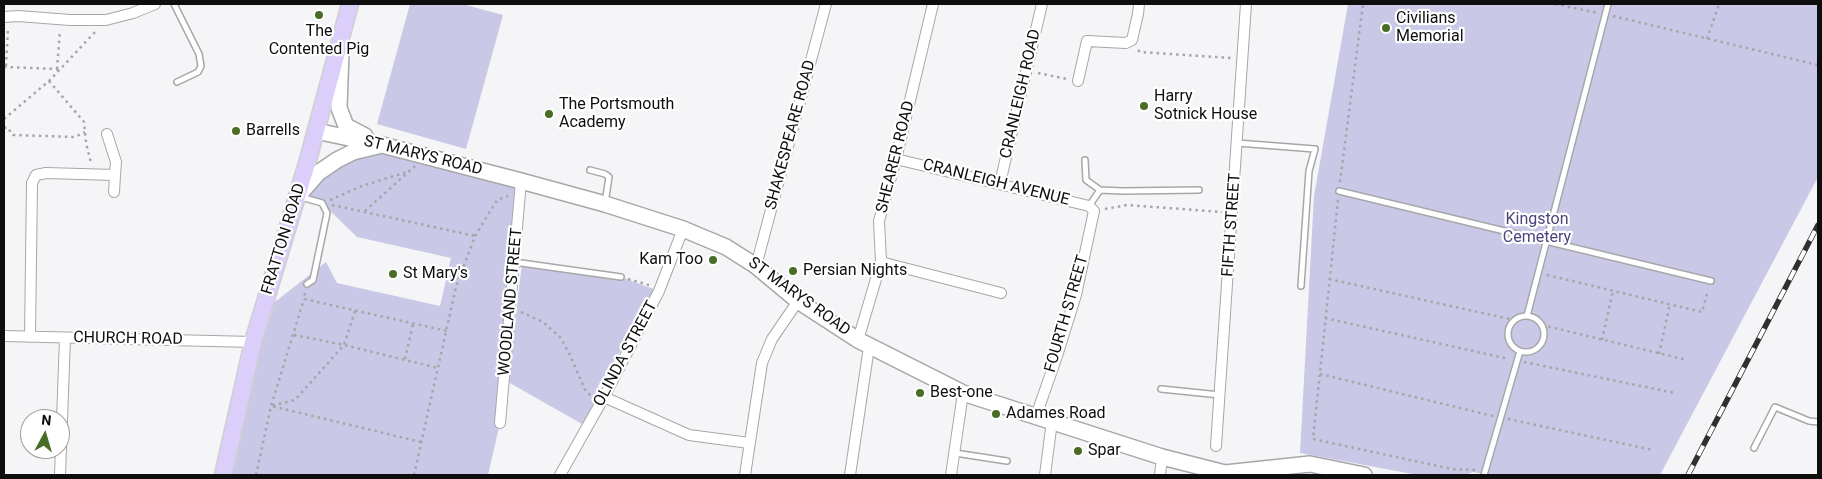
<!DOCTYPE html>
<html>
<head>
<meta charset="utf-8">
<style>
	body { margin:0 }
	#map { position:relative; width:1822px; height:479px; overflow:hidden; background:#f5f5f7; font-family:Roboto,sans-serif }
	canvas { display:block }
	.frame { position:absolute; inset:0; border:5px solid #0f0e0f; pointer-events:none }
	.north { position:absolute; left:20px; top:409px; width:50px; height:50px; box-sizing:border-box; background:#fff; border:1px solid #9f9f9f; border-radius:50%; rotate:6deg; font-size:14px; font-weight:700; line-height:20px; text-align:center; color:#0f0e0f }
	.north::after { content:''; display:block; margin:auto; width:18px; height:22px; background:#496d26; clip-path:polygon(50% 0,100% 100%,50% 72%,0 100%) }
</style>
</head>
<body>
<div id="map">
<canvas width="1822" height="479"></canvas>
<div class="frame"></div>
<div class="north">N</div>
</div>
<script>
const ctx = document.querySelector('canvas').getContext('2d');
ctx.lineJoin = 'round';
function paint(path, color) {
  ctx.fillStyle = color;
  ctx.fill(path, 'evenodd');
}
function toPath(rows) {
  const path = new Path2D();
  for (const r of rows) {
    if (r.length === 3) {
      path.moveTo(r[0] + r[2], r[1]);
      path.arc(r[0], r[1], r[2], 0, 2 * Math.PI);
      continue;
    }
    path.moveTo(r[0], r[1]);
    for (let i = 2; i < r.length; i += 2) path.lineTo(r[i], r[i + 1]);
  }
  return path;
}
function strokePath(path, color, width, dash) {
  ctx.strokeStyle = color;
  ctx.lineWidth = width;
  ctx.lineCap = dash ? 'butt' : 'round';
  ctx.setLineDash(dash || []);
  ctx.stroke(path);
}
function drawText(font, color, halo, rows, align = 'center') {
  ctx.font = font + ' Roboto,sans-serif';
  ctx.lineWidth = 4.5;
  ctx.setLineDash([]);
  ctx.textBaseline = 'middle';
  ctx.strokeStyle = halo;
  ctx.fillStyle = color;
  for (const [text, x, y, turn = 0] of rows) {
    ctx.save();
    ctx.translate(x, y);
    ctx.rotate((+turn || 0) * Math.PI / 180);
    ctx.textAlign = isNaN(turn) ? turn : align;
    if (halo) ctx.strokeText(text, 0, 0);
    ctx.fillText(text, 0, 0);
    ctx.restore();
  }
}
paint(toPath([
	[410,4,462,4,503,15,466,149,377,124],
	[1348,4,1818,4,1818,177,1660,475,1488,475,1473,472,1465,475,1418,475,1300,453,1314,196],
	[382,145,521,181,500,423,488,475,225,475,262,312,326,262,337,283,440,306,451,258,357,237,322,203,298,196,318,173],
	[522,263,621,277,659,291,598,386,602,401,582,424,508,382]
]), '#c9c8e6');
const lane = toPath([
	[174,4,199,54,201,66,198,72,177,82],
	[1237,143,1315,149,1309,171,1301,286],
	[1085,160,1086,180,1100,190],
	[590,170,605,174,609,177,605,203],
	[1339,191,1711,281],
	[301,197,322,203,327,213,313,280,307,284],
	[1089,206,1100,190,1123,191,1199,190],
	[514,262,621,277],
	[1527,316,1608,4],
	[1526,334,18],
	[1161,389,1220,395],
	[1754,448,1775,407,1809,421,1818,422],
	[955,453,1007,461],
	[1484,475,1520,351]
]);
const street = toPath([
	[4,17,18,16,70,20,106,20,133,13,155,4],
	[1078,81,1087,41,1126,43,1132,40,1138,14,1139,4],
	[896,159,1089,206,1094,211,1076,295,1057,356,1036,416],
	[1000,183,1042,4],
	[114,192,115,175],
	[881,262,1001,293],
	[756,266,826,4],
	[4,336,253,342],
	[30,337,32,183,36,175,46,173,115,175,116,162,107,134],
	[858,340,881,262,879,221,896,159,933,4],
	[604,397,689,435,749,443],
	[500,423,521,181],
	[1216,446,1246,4],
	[60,475,65,338],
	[560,475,604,397,659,291,683,229],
	[745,475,762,363,772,339,798,301],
	[850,475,869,347],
	[951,475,963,393],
	[1045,475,1052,421],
	[1160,475,1162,457]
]);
const secondary = toPath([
	[341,52,339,108,346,126,365,136],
	[316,131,382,145,521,181,605,204,683,229,726,247,756,266,798,301,858,340,963,393,1162,457,1225,473,1310,464,1364,475],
	[298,196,318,173,337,160,353,152,378,146]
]);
const primary = toPath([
	[223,475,253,342,308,160,350,4]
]);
strokePath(lane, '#a7a7a9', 8);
strokePath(street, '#a7a7a9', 12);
strokePath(secondary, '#a7a7a9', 18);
strokePath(primary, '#cfcfcf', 19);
strokePath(toPath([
	[1555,4,1598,13],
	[1613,16,1818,65],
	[1707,39,1719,4],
	[1138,50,1140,52,1231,58],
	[6,66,8,28],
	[4,67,57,69,58,71],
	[57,69,60,30],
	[1038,73,1067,79],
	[49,81,84,122,86,143,91,163],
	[4,119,49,81,95,32],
	[4,128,7,127,13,135,75,137,85,132],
	[1340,182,1363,4],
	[330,200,362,186,410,171],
	[1338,200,1313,439,1452,469,1476,470],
	[332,205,475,236],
	[1105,209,1127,205,1222,212],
	[365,211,415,166],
	[1547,275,1702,312,1708,290],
	[628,279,649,285],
	[1329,279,1514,320],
	[305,293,304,299,447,331],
	[355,311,344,345,295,400,271,406,421,442],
	[521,312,543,322,560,337,569,353,586,392,592,396],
	[1325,318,1509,359],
	[1542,325,1687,360],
	[294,335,344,345,438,368],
	[1602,340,1613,291],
	[1659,354,1670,304],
	[405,359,413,324],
	[1524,362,1675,393],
	[1320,374,1493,416],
	[1508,419,1653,450],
	[256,475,271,406,304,299],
	[414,475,456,287,475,236,497,200,508,196]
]), '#a6a5a7', 2.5, [2.5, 4]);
strokePath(lane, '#fff', 5);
strokePath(street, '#fff', 10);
strokePath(secondary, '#fff', 15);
strokePath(primary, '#dccefb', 16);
const rail = toPath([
	[1688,475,1818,225]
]);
strokePath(rail, '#313031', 5.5);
strokePath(rail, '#fff', 4, [11]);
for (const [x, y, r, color] of [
	[319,15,5,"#496d26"],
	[1386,28,5,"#496d26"],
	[1144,106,5,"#496d26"],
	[549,114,5,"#496d26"],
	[236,131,5,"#496d26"],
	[713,260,5,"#496d26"],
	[793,271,5,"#496d26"],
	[393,274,5,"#496d26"],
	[920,393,5,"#496d26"],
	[996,414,5,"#496d26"],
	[1078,451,5,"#496d26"]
]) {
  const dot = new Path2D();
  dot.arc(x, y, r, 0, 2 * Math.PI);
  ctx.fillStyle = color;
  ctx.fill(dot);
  strokePath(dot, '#fff', 2);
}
drawText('16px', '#0f0e0f', '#fff', [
	["Civilians",1396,19],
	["Memorial",1396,37],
	["The",319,32,"center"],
	["Contented Pig",319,50,"center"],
	["Harry",1154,97],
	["Sotnick House",1154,115],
	["The Portsmouth",559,105],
	["Academy",559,123],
	["Barrells",246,131],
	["Kam Too",703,260,"right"],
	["Persian Nights",803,271],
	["St Mary's",403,274],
	["Best-one",930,393],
	["Adames Road",1006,414],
	["Spar",1088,451]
], 'left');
drawText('16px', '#0f0e0f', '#fff', [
	["CRANLEIGH ROAD",1021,94,-77],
	["SHAKESPEARE ROAD",791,135,-75],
	["ST MARYS ROAD",423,156,14],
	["SHEARER ROAD",896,157,-76],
	["CRANLEIGH AVENUE",996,183,14],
	["FIFTH STREET",1232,225,-86],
	["FRATTON ROAD",284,239,-73],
	["ST MARYS ROAD",799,297,36],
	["WOODLAND STREET",511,302,-85],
	["FOURTH STREET",1067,314,-74],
	["CHURCH ROAD",128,339,1],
	["OLINDA STREET",626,354,-62]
]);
drawText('16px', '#4b447c', '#fff', [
	["Kingston",1537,220],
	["Cemetery",1537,238]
]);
</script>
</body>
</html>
